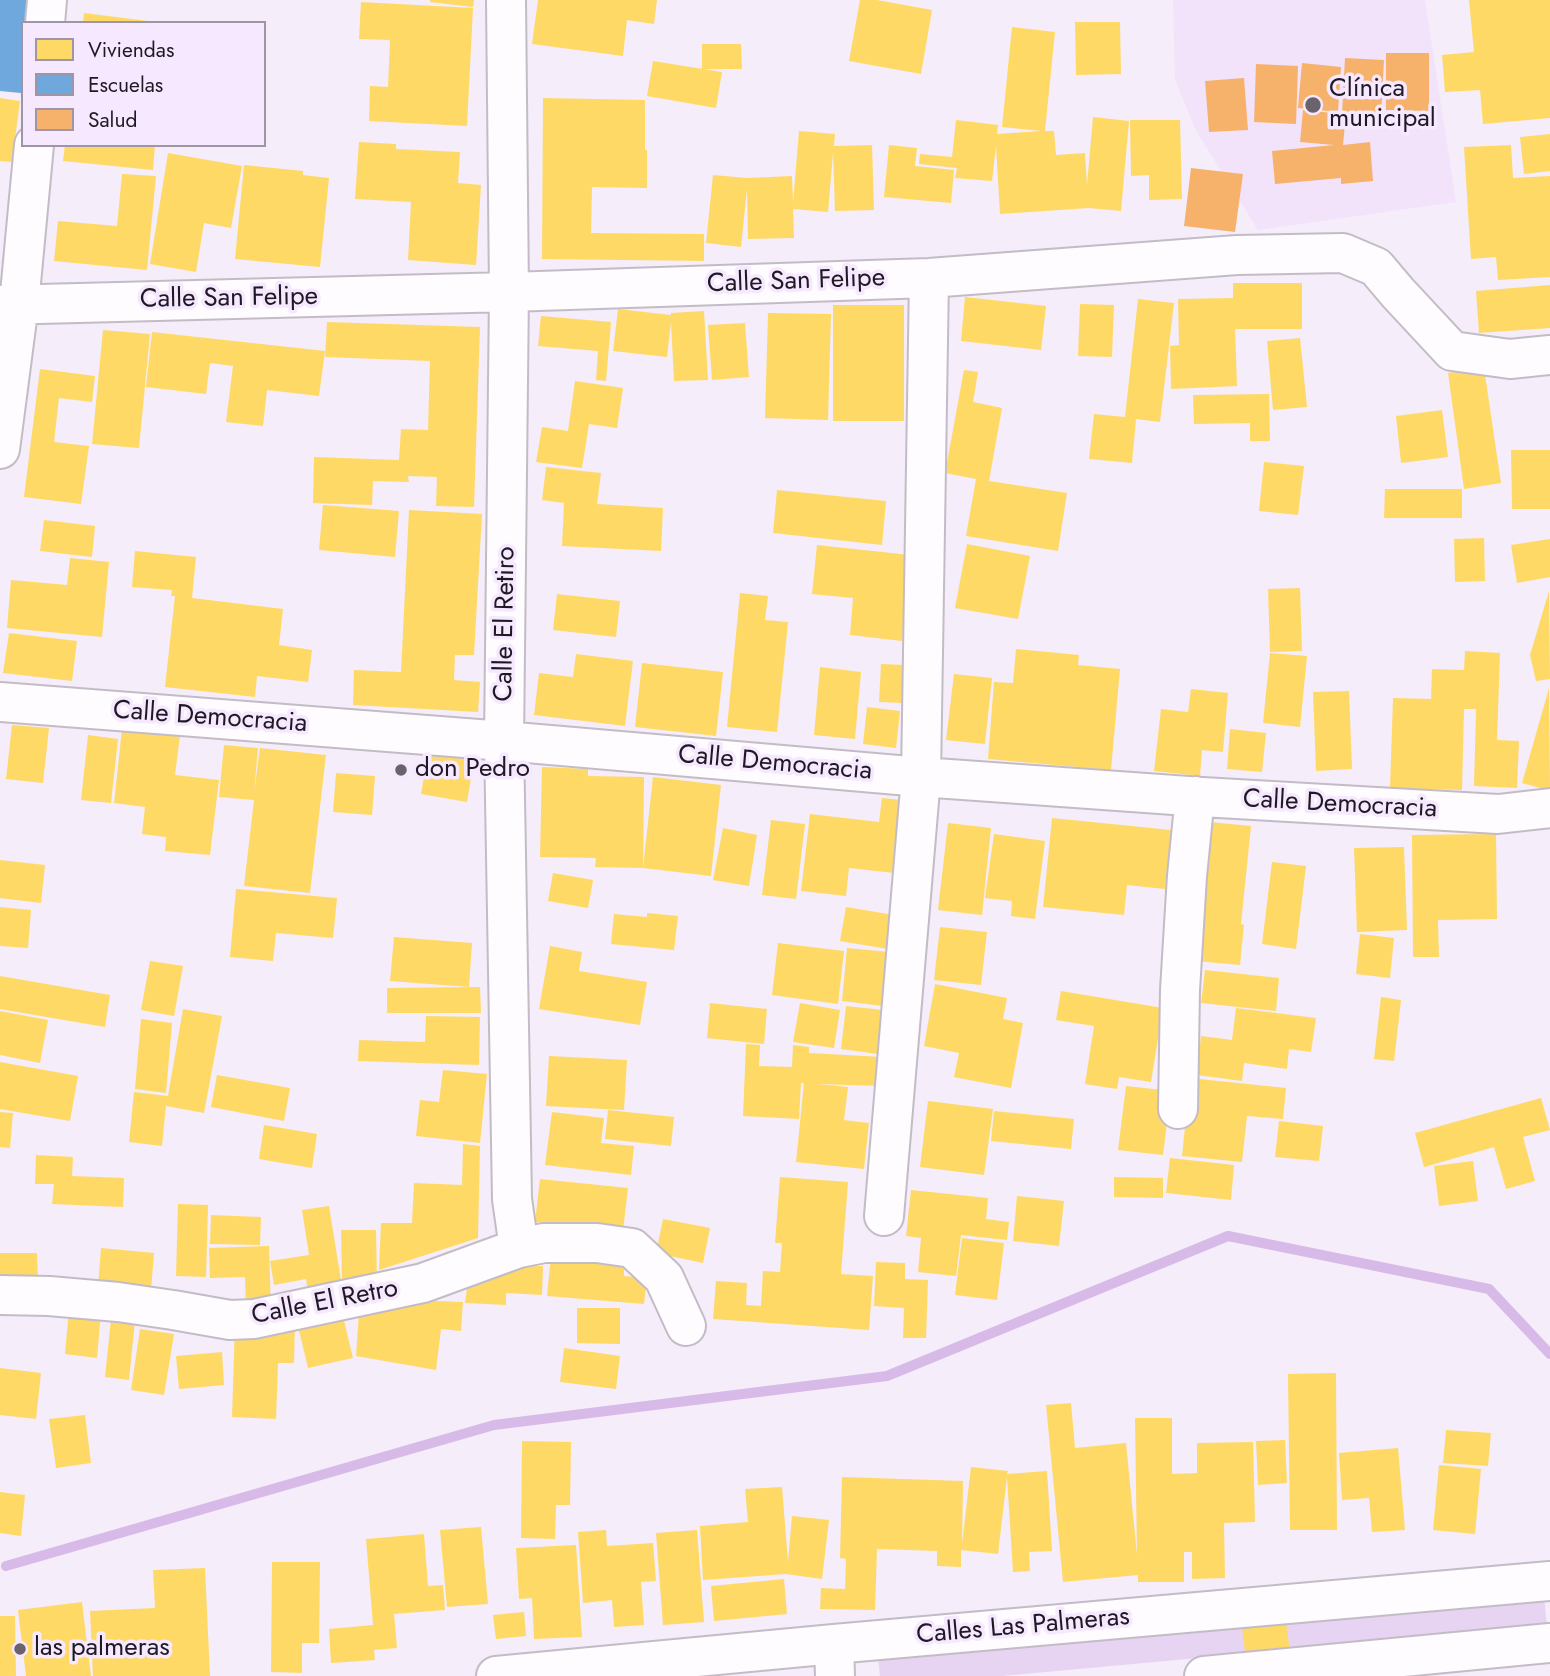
<!DOCTYPE html>
<html>
<head>
<meta charset="utf-8">
<style>
	body { margin:0 }
	#map { position:relative; width:1550px; height:1676px; overflow:hidden; background:#f5edf9; font-family:Jost,sans-serif }
	canvas { display:block }
	.legend { position:absolute; left:21px; top:21px; width:245px; height:126px; box-sizing:border-box; background:#f6e8fe; border:2px solid #a095a6; margin:0; padding:9px 12px; list-style:none; font-size:21px; color:#1f1923 }
	.legend li { display:flex; align-items:center; gap:14px; height:35px }
	.legend b { width:35px; border:2px solid #a095a6 }
</style>
</head>
<body>
<div id="map">
<canvas width="1550" height="1676"></canvas>
<ul class="legend">
<li><b style="height:19px;background:#ffd966"></b>Viviendas</li>
<li><b style="height:19px;background:#6fa8dc"></b>Escuelas</li>
<li><b style="height:19px;background:#f6b26b"></b>Salud</li>
</ul>
</div>
<script>
const ctx = document.querySelector('canvas').getContext('2d');
ctx.lineJoin = 'round';
function paint(path, color) {
  ctx.fillStyle = color;
  ctx.fill(path, 'evenodd');
}
function toPath(rows) {
  const path = new Path2D();
  for (const r of rows) {
    path.moveTo(r[0], r[1]);
    for (let i = 2; i < r.length; i += 2) path.lineTo(r[i], r[i + 1]);
  }
  return path;
}
function strokePath(path, color, width, dash) {
  ctx.strokeStyle = color;
  ctx.lineWidth = width;
  ctx.lineCap = dash ? 'butt' : 'round';
  ctx.setLineDash(dash || []);
  ctx.stroke(path);
}
function drawText(font, color, halo, rows, align = 'center') {
  ctx.font = font + ' Jost,sans-serif';
  ctx.lineWidth = 7;
  ctx.setLineDash([]);
  ctx.textBaseline = 'middle';
  ctx.strokeStyle = halo;
  ctx.fillStyle = color;
  for (const [text, x, y, turn = 0] of rows) {
    ctx.save();
    ctx.translate(x, y);
    ctx.rotate((+turn || 0) * Math.PI / 180);
    ctx.textAlign = isNaN(turn) ? turn : align;
    if (halo) ctx.strokeText(text, 0, 0);
    ctx.fillText(text, 0, 0);
    ctx.restore();
  }
}
paint(toPath([
	[1173,0,1425,0,1456,202,1258,230,1196,131,1175,79]
]), '#f2e3fb');
paint(toPath([
	[1544,1596,1547,1626,1002,1676,880,1676,878,1657]
]), '#e7d3f2');
paint(toPath([
	[430,0,474,0,473,7,430,2],
	[538,0,657,0,654,24,627,20,623,56,532,44],
	[860,0,877,0,932,10,921,74,849,61],
	[1469,0,1550,0,1550,118,1483,124,1480,90,1445,92,1442,55,1474,52],
	[361,2,473,8,467,126,369,121,370,86,388,87,390,40,359,39],
	[84,13,148,21,148,23,83,23],
	[1075,22,1120,22,1121,74,1076,75],
	[1012,27,1055,32,1045,131,1054,131,1056,155,1085,153,1087,185,1093,117,1129,121,1121,211,1089,208,1000,214,996,146,992,181,955,178,957,168,919,164,920,154,952,157,956,120,998,125,997,134,1041,131,1002,127],
	[702,44,741,44,742,69,702,69],
	[653,61,722,72,716,108,647,96],
	[0,98,20,101,12,162,0,161],
	[543,98,645,100,645,150,647,150,647,188,592,187,591,233,704,234,704,261,542,259],
	[1130,120,1180,120,1182,199,1149,200,1149,175,1131,176],
	[799,131,835,134,834,146,872,145,874,210,835,211,833,153,828,212,793,209,794,238,748,239,747,189,741,247,706,243,713,175,747,178,792,176,793,203],
	[1550,134,1550,171,1524,174,1520,137],
	[359,142,396,144,396,149,460,152,458,183,481,185,476,265,408,260,411,202,355,199],
	[65,145,155,145,153,170,63,161],
	[889,145,917,148,915,166,954,170,951,203,884,197],
	[1511,145,1513,178,1550,176,1550,277,1498,280,1496,257,1471,259,1464,147],
	[168,153,242,166,231,228,204,223,196,272,150,264],
	[244,165,303,171,303,175,329,178,320,267,235,259],
	[122,174,156,176,147,270,54,261,58,221,117,226],
	[1233,283,1302,283,1302,329,1235,329,1237,386,1171,389,1170,346,1179,345,1178,299,1233,298],
	[1550,285,1550,328,1479,333,1476,291],
	[965,297,1046,306,1041,350,961,341],
	[1138,299,1174,303,1160,422,1136,419,1132,463,1089,459,1094,414,1125,417],
	[1080,304,1114,305,1112,357,1078,356],
	[833,305,904,305,904,421,833,421],
	[618,309,671,315,671,313,704,311,708,380,674,381,671,322,667,357,613,351],
	[768,313,831,314,828,420,765,418],
	[541,316,611,322,606,381,596,380,598,351,538,346],
	[327,322,480,327,474,507,436,506,437,477,408,476,409,482,373,481,372,505,313,503,314,457,399,460,401,429,428,430,430,361,325,357],
	[745,323,749,377,712,380,708,325],
	[103,330,150,334,139,448,92,444],
	[152,332,325,351,319,396,267,390,263,426,226,422,233,366,210,363,206,394,146,387],
	[1300,338,1307,407,1273,410,1267,341],
	[1484,368,1501,483,1464,489,1448,373],
	[40,369,95,376,92,402,59,398,54,442,89,446,81,504,24,497],
	[964,370,978,372,973,402,1002,408,989,481,1067,493,1058,551,966,536,976,479,945,473],
	[575,381,623,388,617,428,589,424,582,468,536,462,542,427,568,431],
	[1269,394,1270,441,1250,441,1250,423,1194,424,1193,395],
	[1442,410,1448,457,1401,463,1396,416],
	[1511,450,1550,450,1550,509,1512,509],
	[1264,462,1304,466,1298,515,1259,511],
	[546,467,601,473,597,504,663,508,661,551,562,546,564,503,542,500],
	[1385,489,1462,489,1462,518,1384,518],
	[777,490,886,501,882,545,773,533],
	[323,505,399,511,395,557,319,550],
	[409,510,482,514,474,655,455,655,454,680,480,682,478,712,353,705,354,670,401,672],
	[44,520,95,526,92,557,40,551],
	[1484,538,1485,581,1455,582,1454,539],
	[1550,539,1550,577,1517,583,1511,545],
	[967,544,1030,556,1018,619,955,608],
	[817,545,910,555,902,641,850,635,853,598,812,594],
	[135,551,196,557,192,598,283,609,279,645,312,650,308,682,257,676,255,697,165,687,175,596,171,596,172,590,132,587],
	[70,558,109,562,102,637,7,628,11,580,67,585],
	[1300,588,1302,651,1270,652,1268,589],
	[1549,591,1550,679,1536,681,1530,655],
	[740,593,768,596,765,620,788,622,777,732,727,727],
	[557,594,620,601,616,637,553,630],
	[9,633,77,641,72,681,3,673],
	[1016,649,1079,655,1078,665,1120,669,1111,770,988,759,994,682,1013,683],
	[1465,651,1500,653,1497,740,1519,741,1517,788,1474,786,1476,709,1464,709,1462,790,1390,788,1393,698,1431,699,1432,669,1464,670],
	[1270,653,1307,656,1300,727,1263,723],
	[576,654,633,661,625,726,534,715,539,673,573,677],
	[642,663,723,672,716,736,635,727],
	[881,664,904,665,903,703,879,702],
	[820,667,861,672,855,739,814,735],
	[954,674,992,678,985,744,946,740],
	[1549,688,1550,788,1544,789,1522,783],
	[1191,689,1228,693,1223,752,1202,750,1200,776,1154,771,1161,709,1188,712],
	[1349,691,1352,769,1316,771,1313,692],
	[867,707,900,711,896,748,863,744],
	[12,725,49,728,43,783,6,779],
	[122,729,180,735,175,775,219,780,210,855,165,851,166,837,142,834,145,807,114,803],
	[1230,729,1266,733,1262,772,1227,769],
	[88,735,118,739,111,803,81,800],
	[224,745,258,748,254,793,260,748,326,755,310,893,244,886,254,800,219,797],
	[428,752,474,760,467,802,421,794],
	[542,767,588,769,588,776,644,777,643,868,595,867,596,858,540,857],
	[336,773,375,776,372,815,333,812],
	[653,777,721,785,711,876,643,868],
	[882,798,902,800,894,873,849,868,846,896,801,891,810,814,879,822],
	[1052,818,1171,830,1165,889,1127,885,1124,915,1043,907],
	[771,820,805,824,796,899,762,895],
	[1210,822,1251,826,1241,924,1244,925,1240,965,1196,961],
	[948,823,991,828,982,915,938,910],
	[723,828,757,835,749,886,713,880],
	[994,834,1045,841,1035,919,1011,916,1012,901,985,898],
	[1496,834,1497,919,1438,920,1439,957,1413,957,1412,835],
	[1404,847,1407,930,1357,932,1354,848],
	[0,860,45,865,41,903,0,898],
	[1272,862,1306,866,1296,949,1262,944],
	[553,873,593,880,588,908,548,901],
	[236,889,337,898,333,938,276,933,273,961,230,957],
	[0,907,31,910,28,948,0,946],
	[846,907,894,915,888,949,840,941],
	[647,913,678,916,674,950,611,944,614,914,647,917],
	[940,927,987,932,981,985,934,980],
	[1360,934,1394,938,1390,978,1356,974],
	[394,937,472,943,469,987,390,981],
	[778,943,844,951,838,1004,772,995],
	[550,946,582,952,579,971,647,982,640,1025,539,1009],
	[847,948,889,952,883,1006,842,1001],
	[150,961,183,966,174,1016,141,1010],
	[1205,970,1279,978,1276,1011,1201,1003],
	[0,976,110,995,105,1027,0,1009],
	[935,984,1007,998,1003,1019,1023,1023,1011,1088,954,1077,959,1053,924,1046],
	[480,987,481,1013,387,1013,387,988],
	[1061,991,1163,1008,1151,1082,1119,1077,1117,1089,1085,1084,1094,1026,1056,1020],
	[1381,997,1401,1000,1394,1061,1374,1059],
	[710,1003,767,1009,764,1044,707,1038],
	[800,1003,840,1010,834,1048,793,1042],
	[846,1006,883,1010,878,1054,841,1049],
	[1236,1008,1316,1018,1311,1052,1289,1049,1287,1069,1244,1063,1242,1081,1197,1075,1201,1036,1232,1040],
	[183,1009,222,1016,204,1113,166,1106,162,1146,129,1142,134,1092,168,1096],
	[0,1011,48,1020,40,1063,0,1055],
	[426,1016,480,1017,479,1065,358,1061,359,1040,425,1042],
	[141,1019,172,1023,166,1093,135,1089],
	[746,1044,760,1045,759,1066,792,1067,793,1045,809,1047,809,1053,882,1057,881,1086,817,1084,848,1087,844,1120,869,1123,864,1169,796,1162,804,1083,801,1083,799,1119,743,1116],
	[549,1056,627,1060,624,1110,546,1106],
	[0,1062,78,1076,70,1121,0,1109],
	[443,1070,487,1074,480,1143,416,1136,420,1100,439,1102],
	[217,1075,290,1088,284,1121,211,1107],
	[1190,1078,1286,1088,1283,1119,1247,1116,1242,1162,1182,1156],
	[1126,1086,1171,1091,1163,1155,1118,1150],
	[1541,1098,1550,1130,1523,1137,1535,1181,1506,1189,1494,1147,1424,1167,1415,1133],
	[928,1101,993,1109,984,1175,920,1167],
	[608,1110,674,1117,671,1146,605,1139],
	[994,1111,1074,1119,1071,1149,991,1141],
	[0,1112,13,1113,10,1148,0,1147],
	[552,1112,604,1118,601,1143,634,1146,631,1175,545,1165],
	[1279,1121,1323,1126,1319,1161,1275,1157],
	[264,1125,317,1134,312,1168,259,1159],
	[463,1144,480,1146,478,1238,379,1270,381,1223,412,1223,414,1183,462,1185],
	[36,1155,73,1157,72,1176,124,1178,123,1207,52,1204,54,1184,35,1184],
	[1170,1158,1234,1165,1231,1200,1166,1193],
	[1473,1161,1478,1201,1439,1206,1434,1166],
	[780,1177,848,1182,841,1274,873,1276,869,1330,713,1319,716,1281,747,1283,746,1305,761,1306,763,1271,780,1272,782,1243,775,1243],
	[1114,1177,1163,1178,1163,1198,1114,1197],
	[540,1179,628,1188,623,1231,535,1222],
	[911,1190,988,1198,986,1219,1009,1222,1007,1240,961,1235,956,1276,918,1272,921,1238,906,1236],
	[1017,1196,1064,1201,1059,1246,1013,1241],
	[178,1204,208,1205,206,1277,176,1276],
	[329,1206,344,1299,310,1304,306,1279,274,1285,270,1261,309,1255,302,1210],
	[211,1215,261,1217,260,1245,210,1244],
	[663,1219,710,1228,703,1263,656,1253],
	[341,1230,376,1230,377,1282,342,1283],
	[962,1238,1004,1243,997,1300,955,1295],
	[269,1246,271,1310,246,1310,245,1277,210,1278,209,1248],
	[101,1248,154,1253,151,1291,98,1287],
	[0,1253,37,1253,38,1284,0,1285],
	[551,1256,624,1263,624,1276,647,1278,644,1304,547,1296],
	[876,1262,905,1263,905,1279,928,1280,926,1338,903,1338,904,1308,874,1306],
	[543,1266,542,1295,506,1293,506,1305,465,1303,470,1267],
	[360,1298,463,1302,461,1331,441,1329,436,1370,356,1356],
	[577,1308,620,1308,620,1344,577,1343],
	[69,1309,101,1312,97,1358,65,1354],
	[342,1312,353,1358,308,1368,297,1322],
	[111,1319,135,1321,129,1380,105,1377],
	[235,1322,295,1324,294,1363,278,1363,276,1419,232,1417],
	[140,1329,174,1334,164,1395,131,1390],
	[564,1348,620,1356,616,1389,560,1382],
	[222,1352,224,1385,179,1389,176,1356],
	[0,1368,41,1373,36,1419,0,1415],
	[1336,1373,1337,1530,1290,1530,1288,1374],
	[1071,1403,1075,1448,1126,1443,1137,1555,1135,1418,1172,1418,1172,1474,1197,1473,1197,1443,1253,1442,1255,1522,1224,1523,1225,1578,1192,1579,1192,1552,1184,1552,1184,1582,1138,1582,1138,1575,1063,1582,1046,1405],
	[85,1415,91,1463,56,1468,49,1419],
	[1446,1430,1491,1433,1488,1466,1443,1463],
	[1285,1440,1287,1483,1258,1485,1256,1441],
	[522,1441,571,1442,570,1505,556,1505,555,1539,521,1538],
	[1398,1448,1405,1530,1372,1532,1369,1498,1342,1500,1339,1453],
	[1439,1465,1481,1469,1475,1534,1433,1530],
	[971,1467,1008,1471,1007,1474,1047,1471,1052,1551,1029,1552,1030,1571,1013,1572,1007,1477,998,1554,961,1550,961,1567,937,1566,937,1551,877,1549,875,1610,820,1609,821,1588,845,1589,846,1559,840,1558,842,1477,963,1481,962,1544],
	[782,1487,788,1562,792,1516,829,1520,822,1579,786,1574,703,1580,700,1526,748,1522,745,1489],
	[0,1492,25,1495,21,1536,0,1533],
	[481,1527,488,1604,447,1607,440,1530],
	[606,1530,607,1546,653,1543,656,1581,641,1582,644,1625,614,1627,612,1600,583,1603,578,1532],
	[697,1530,704,1622,663,1625,656,1533],
	[424,1534,428,1586,443,1585,445,1610,394,1614,397,1648,374,1650,375,1660,331,1663,329,1629,373,1625,366,1539],
	[576,1545,582,1637,534,1639,532,1598,519,1599,516,1548],
	[272,1562,320,1562,319,1643,302,1643,302,1673,271,1672],
	[205,1568,210,1676,93,1676,90,1611,155,1608,153,1570],
	[784,1579,787,1614,714,1621,711,1586],
	[82,1602,91,1676,26,1676,18,1610],
	[524,1612,526,1636,496,1639,493,1615],
	[0,1616,15,1616,16,1676,0,1676],
	[1286,1622,1290,1652,1246,1658,1242,1628]
]), '#ffd966');
paint(toPath([
	[0,0,30,0,28,23,23,23,21,93,0,91]
]), '#6fa8dc');
paint(toPath([
	[1386,53,1429,53,1429,111,1386,110],
	[1345,58,1384,60,1381,116,1346,114,1343,145,1370,142,1373,181,1341,184,1341,178,1275,184,1272,151,1334,145,1300,142,1303,110,1342,114],
	[1302,63,1341,67,1338,112,1298,108],
	[1256,64,1298,66,1296,124,1254,122],
	[1244,78,1248,130,1209,132,1205,81],
	[1191,168,1243,174,1235,232,1184,226]
]), '#f6b26b');
strokePath(toPath([
	[6,1566,494,1425,887,1376,1228,1236,1489,1289,1550,1354]
]), '#d8bae8', 10);
const minor = toPath([
	[506,0,509,292,504,741,512,1199,519,1248],
	[45,23,47,0],
	[0,305,509,292,929,278,1237,255,1343,253,1376,267,1398,293,1452,351,1510,359,1550,355],
	[0,449,19,304,34,145],
	[0,702,504,741,921,777,1202,797,1498,814,1550,808],
	[1178,1109,1180,990,1187,876,1195,796],
	[884,1216,921,777,929,278],
	[0,1295,49,1296,118,1302,173,1310,230,1320,254,1319,423,1283,519,1248,544,1243,597,1243,632,1248,664,1278,686,1326],
	[834,1644,835,1676],
	[496,1676,834,1644,1550,1581],
	[1204,1676,1550,1643]
]);
strokePath(minor, '#c3bcc6', 42);
strokePath(minor, '#fefcfe', 38);
for (const [x, y, r, color] of [
	[1313,105,9,"#6a636e"],
	[401,770,7,"#6a636e"],
	[20,1649,7,"#6a636e"]
]) {
  const dot = new Path2D();
  dot.arc(x, y, r, 0, 2 * Math.PI);
  ctx.fillStyle = color;
  ctx.fill(dot);
  strokePath(dot, '#f6e8fe', 2.5);
}
drawText('26px', '#1f1923', '#f6e8fe', [
	["Clínica",1329,90],
	["municipal",1329,120],
	["don Pedro",415,770],
	["las palmeras",34,1649]
], 'left');
drawText('26px', '#1f1923', '#f6e8fe', [
	["Calle San Felipe",796,282,-2],
	["Calle San Felipe",229,299,-1],
	["Calle El Retiro",506,624,-89],
	["Calle Democracia",210,718,4],
	["Calle Democracia",775,764,5],
	["Calle Democracia",1340,805,3],
	["Calle El Retro",325,1303,-11],
	["Calles Las Palmeras",1023,1627,-5]
]);
</script>
</body>
</html>
